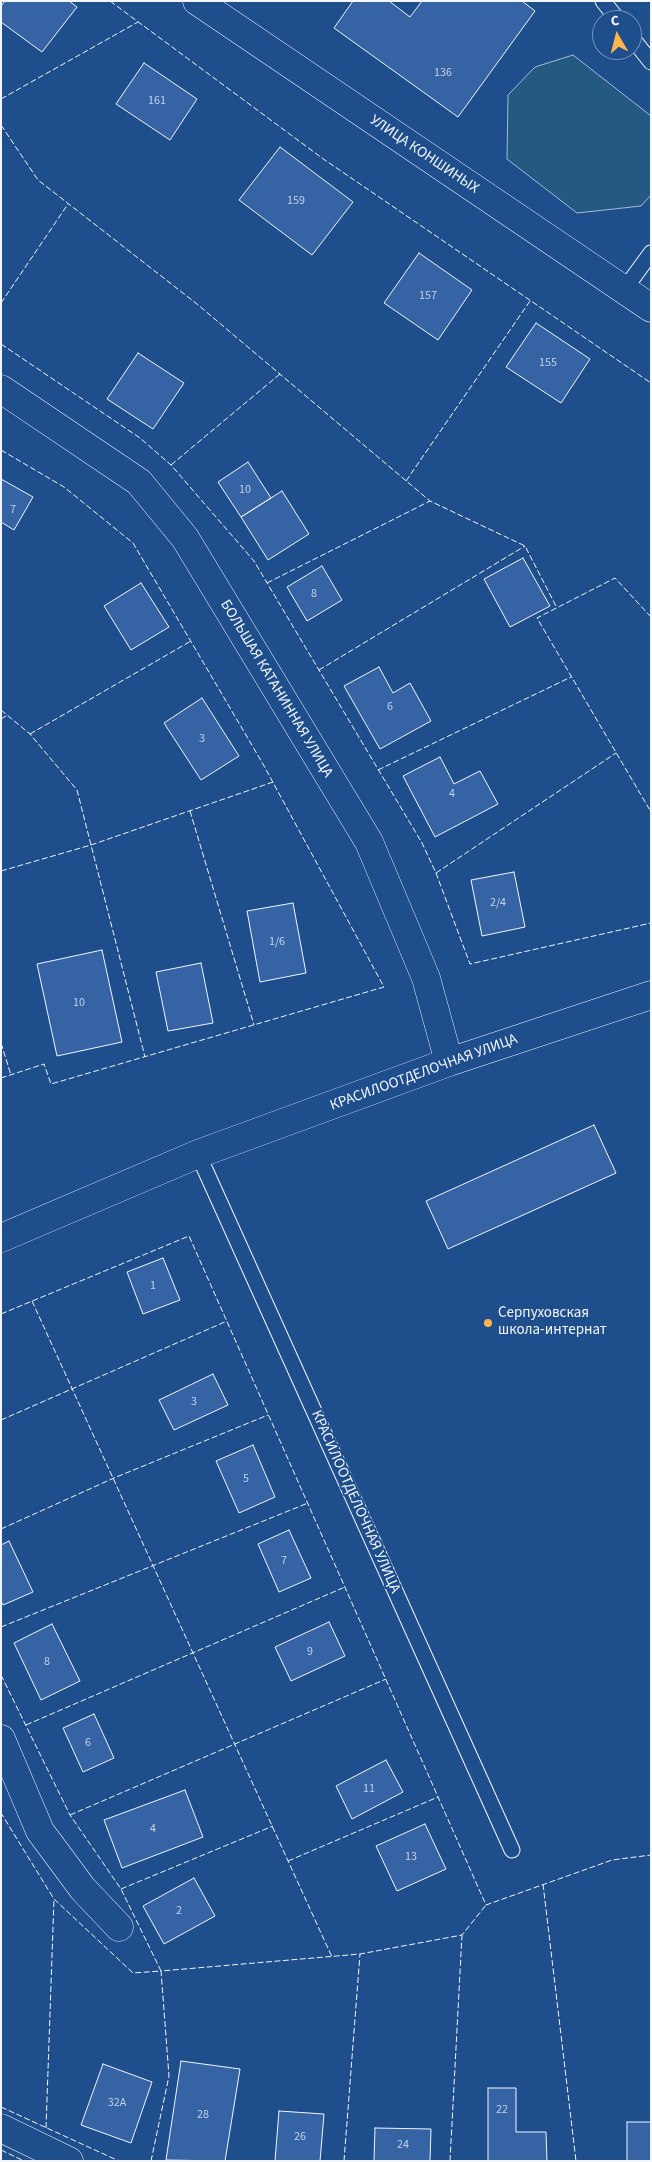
<!DOCTYPE html>
<html>
<head>
<meta charset="utf-8">
<style>
	body { margin:0 }
	#map { position:relative; width:652px; height:2162px; overflow:hidden; background:#1f4e8c; font-family:"Source Sans 3",sans-serif }
	canvas { display:block }
	.frame { position:absolute; inset:0; border:2px solid #f2f6ff; pointer-events:none }
	.north { position:absolute; left:592px; top:10px; width:50px; height:50px; box-sizing:border-box; background:#1f4e8c; border:1px solid #7391ba; border-radius:50%; rotate:352deg; font-size:14px; font-weight:700; line-height:20px; text-align:center; color:#f2f6ff }
	.north::after { content:''; display:block; margin:auto; width:18px; height:22px; background:#ffb74d; clip-path:polygon(50% 0,100% 100%,50% 72%,0 100%) }
</style>
</head>
<body>
<div id="map">
<canvas width="652" height="2162"></canvas>
<div class="frame"></div>
<div class="north">С</div>
</div>
<script>
const ctx = document.querySelector('canvas').getContext('2d');
ctx.lineJoin = 'round';
function paint(path, color) {
  ctx.fillStyle = color;
  ctx.fill(path, 'evenodd');
}
function toPath(rows) {
  const path = new Path2D();
  for (const r of rows) {
    path.moveTo(r[0], r[1]);
    for (let i = 2; i < r.length; i += 2) path.lineTo(r[i], r[i + 1]);
  }
  return path;
}
function strokePath(path, color, width, dash) {
  ctx.strokeStyle = color;
  ctx.lineWidth = width;
  ctx.lineCap = dash ? 'butt' : 'round';
  ctx.setLineDash(dash || []);
  ctx.stroke(path);
}
function drawText(font, color, halo, rows, align = 'center') {
  ctx.font = font + ' "Source Sans 3",sans-serif';
  ctx.lineWidth = 4;
  ctx.setLineDash([]);
  ctx.textBaseline = 'middle';
  ctx.strokeStyle = halo;
  ctx.fillStyle = color;
  for (const [text, x, y, turn = 0] of rows) {
    ctx.save();
    ctx.translate(x, y);
    ctx.rotate((+turn || 0) * Math.PI / 180);
    ctx.textAlign = isNaN(turn) ? turn : align;
    if (halo) ctx.strokeText(text, 0, 0);
    ctx.fillText(text, 0, 0);
    ctx.restore();
  }
}
const green = toPath([
	[573,55,651,116,651,195,641,206,577,213,507,159,508,95,535,67,573,55]
]);
paint(green, '#245a82');
strokePath(green, '#a8bbd7', 1);
const building = toPath([
	[5,1,69,1,77,7,42,52,1,22,1,6,5,1],
	[353,1,389,1,410,17,422,1,522,1,535,11,458,117,334,28,353,1],
	[144,63,197,99,170,140,116,104,144,63],
	[280,147,353,202,312,255,239,200,280,147],
	[419,253,472,290,438,340,384,303,419,253],
	[536,323,590,359,561,403,506,367,536,323],
	[138,353,184,383,153,429,107,399,138,353],
	[248,462,271,498,241,517,218,482,248,462],
	[1,479,33,497,14,530,1,522,1,479],
	[282,491,309,534,268,560,241,517,282,491],
	[523,558,550,606,510,627,484,579,523,558],
	[322,566,342,600,307,621,287,587,322,566],
	[141,583,169,627,131,650,104,606,141,583],
	[379,667,393,693,410,683,431,721,380,749,344,686,379,667],
	[202,698,239,756,201,780,164,723,202,698],
	[440,757,454,784,480,771,498,804,435,837,403,776,440,757],
	[514,872,525,927,482,936,471,880,514,872],
	[293,903,306,973,260,982,247,911,293,903],
	[102,950,122,1042,57,1056,37,964,102,950],
	[201,963,213,1023,168,1031,156,972,201,963],
	[594,1125,616,1173,448,1249,426,1201,594,1125],
	[163,1258,180,1300,143,1314,127,1272,163,1258],
	[213,1374,228,1405,174,1430,159,1400,213,1374],
	[253,1445,275,1497,239,1513,216,1461,253,1445],
	[289,1530,311,1578,279,1592,258,1544,289,1530],
	[9,1541,33,1592,3,1605,1,1601,1,1545,9,1541],
	[329,1622,345,1656,291,1681,275,1647,329,1622],
	[52,1624,80,1681,41,1700,14,1643,52,1624],
	[94,1714,114,1758,83,1772,63,1728,94,1714],
	[386,1760,403,1792,352,1819,336,1786,386,1760],
	[185,1790,203,1837,122,1868,104,1820,185,1790],
	[425,1824,446,1869,397,1891,376,1846,425,1824],
	[194,1878,215,1916,164,1944,143,1906,194,1878],
	[181,2061,240,2069,225,2161,166,2160,181,2061],
	[103,2064,152,2082,131,2143,81,2125,103,2064],
	[488,2088,516,2088,516,2132,546,2132,547,2161,488,2161,488,2088],
	[279,2111,324,2114,320,2161,275,2161,279,2111],
	[627,2122,651,2122,651,2161,627,2161,627,2122],
	[375,2128,431,2129,430,2161,374,2161,375,2128]
]);
paint(building, '#3563a3');
strokePath(building, '#f2f6ff', 1);
const lane = toPath([
	[603,1,618,20],
	[632,38,651,62],
	[624,290,651,253],
	[198,1154,512,1850]
]);
const street = toPath([
	[1,389,139,482,185,538,369,842,426,978,449,1062],
	[1,1238,198,1154,449,1062,651,995],
	[1,1739,40,1831,83,1889,119,1927],
	[1,2128,69,2161]
]);
const secondary = toPath([
	[197,1,651,308]
]);
strokePath(lane, '#f2f6ff', 17);
strokePath(street, '#f2f6ff', 29);
strokePath(secondary, '#f2f6ff', 29);
strokePath(lane, '#1f4e8c', 15);
strokePath(street, '#1f4e8c', 28);
strokePath(secondary, '#1f4e8c', 28);
strokePath(toPath([
	[110,1,322,158,651,383],
	[1,99,138,22],
	[1,125,38,180,197,304,430,501,525,546,557,608],
	[1,303,68,204],
	[1,344,140,438,171,465,254,561,422,843,436,873,470,964,651,923],
	[1,450,64,487,133,543,263,764,384,987,51,1084,44,1064,1,1078],
	[171,465,280,374],
	[406,481,530,301],
	[267,583,430,501],
	[651,617,615,578,537,618,651,812],
	[319,670,525,546],
	[1,710,30,734,77,790,145,1057],
	[1,719,8,715],
	[30,734,191,641],
	[378,770,571,677],
	[190,811,254,1025],
	[1,871,91,845,273,782],
	[436,873,616,753],
	[1,1043,11,1075],
	[32,1301,332,1957],
	[1,1314,189,1236,486,1905,612,1860,651,1855],
	[1,1420,227,1321],
	[1,1529,114,1478,268,1415],
	[1,1627,308,1503],
	[1,1675,70,1815,121,1889,161,1971,133,1973,54,1899,1,1813],
	[26,1725,345,1587],
	[70,1815,386,1679],
	[288,1861,438,1797],
	[543,1884,576,2161],
	[121,1889,273,1826],
	[1,2107,119,2161],
	[46,2128,54,1899],
	[1,2150,24,2161],
	[151,2161,169,2076,161,1971,360,1954,462,1935,486,1905],
	[344,2161,360,1954],
	[450,2161,462,1935]
]), '#f2f6ff', 1, [6, 2.5]);
for (const [x, y, r, color] of [
	[488,1323,5,"#ffb74d"]
]) {
  const dot = new Path2D();
  dot.arc(x, y, r, 0, 2 * Math.PI);
  ctx.fillStyle = color;
  ctx.fill(dot);
  strokePath(dot, '#1f4e8c', 2);
}
drawText('12px', '#c3d1e8', null, [
	["136",443,73],
	["161",157,101],
	["159",296,201],
	["157",428,296],
	["155",548,363],
	["10",245,490],
	["7",13,510],
	["8",314,594],
	["6",390,707],
	["3",202,739],
	["4",452,794],
	["2/4",498,903],
	["1/6",277,942],
	["10",79,1003],
	["1",153,1286],
	["3",194,1402],
	["5",246,1479],
	["7",284,1561],
	["9",310,1652],
	["8",47,1662],
	["6",88,1743],
	["11",369,1789],
	["4",153,1829],
	["13",411,1857],
	["2",179,1911],
	["32А",117,2103],
	["22",502,2110],
	["28",203,2115],
	["26",300,2137],
	["24",403,2145]
]);
drawText('15px', '#f2f6ff', '#1f4e8c', [
	["УЛИЦА КОНШИНЫХ",424,155,34],
	["БОЛЬШАЯ КАТАНИННАЯ УЛИЦА",276,689,59],
	["КРАСИЛООТДЕЛОЧНАЯ УЛИЦА",424,1073,-20],
	["КРАСИЛООТДЕЛОЧНАЯ УЛИЦА",355,1502,66]
]);
drawText('15px', '#f2f6ff', '#1f4e8c', [
	["Серпуховская",498,1314],
	["школа-интернат",498,1331]
], 'left');
</script>
</body>
</html>
